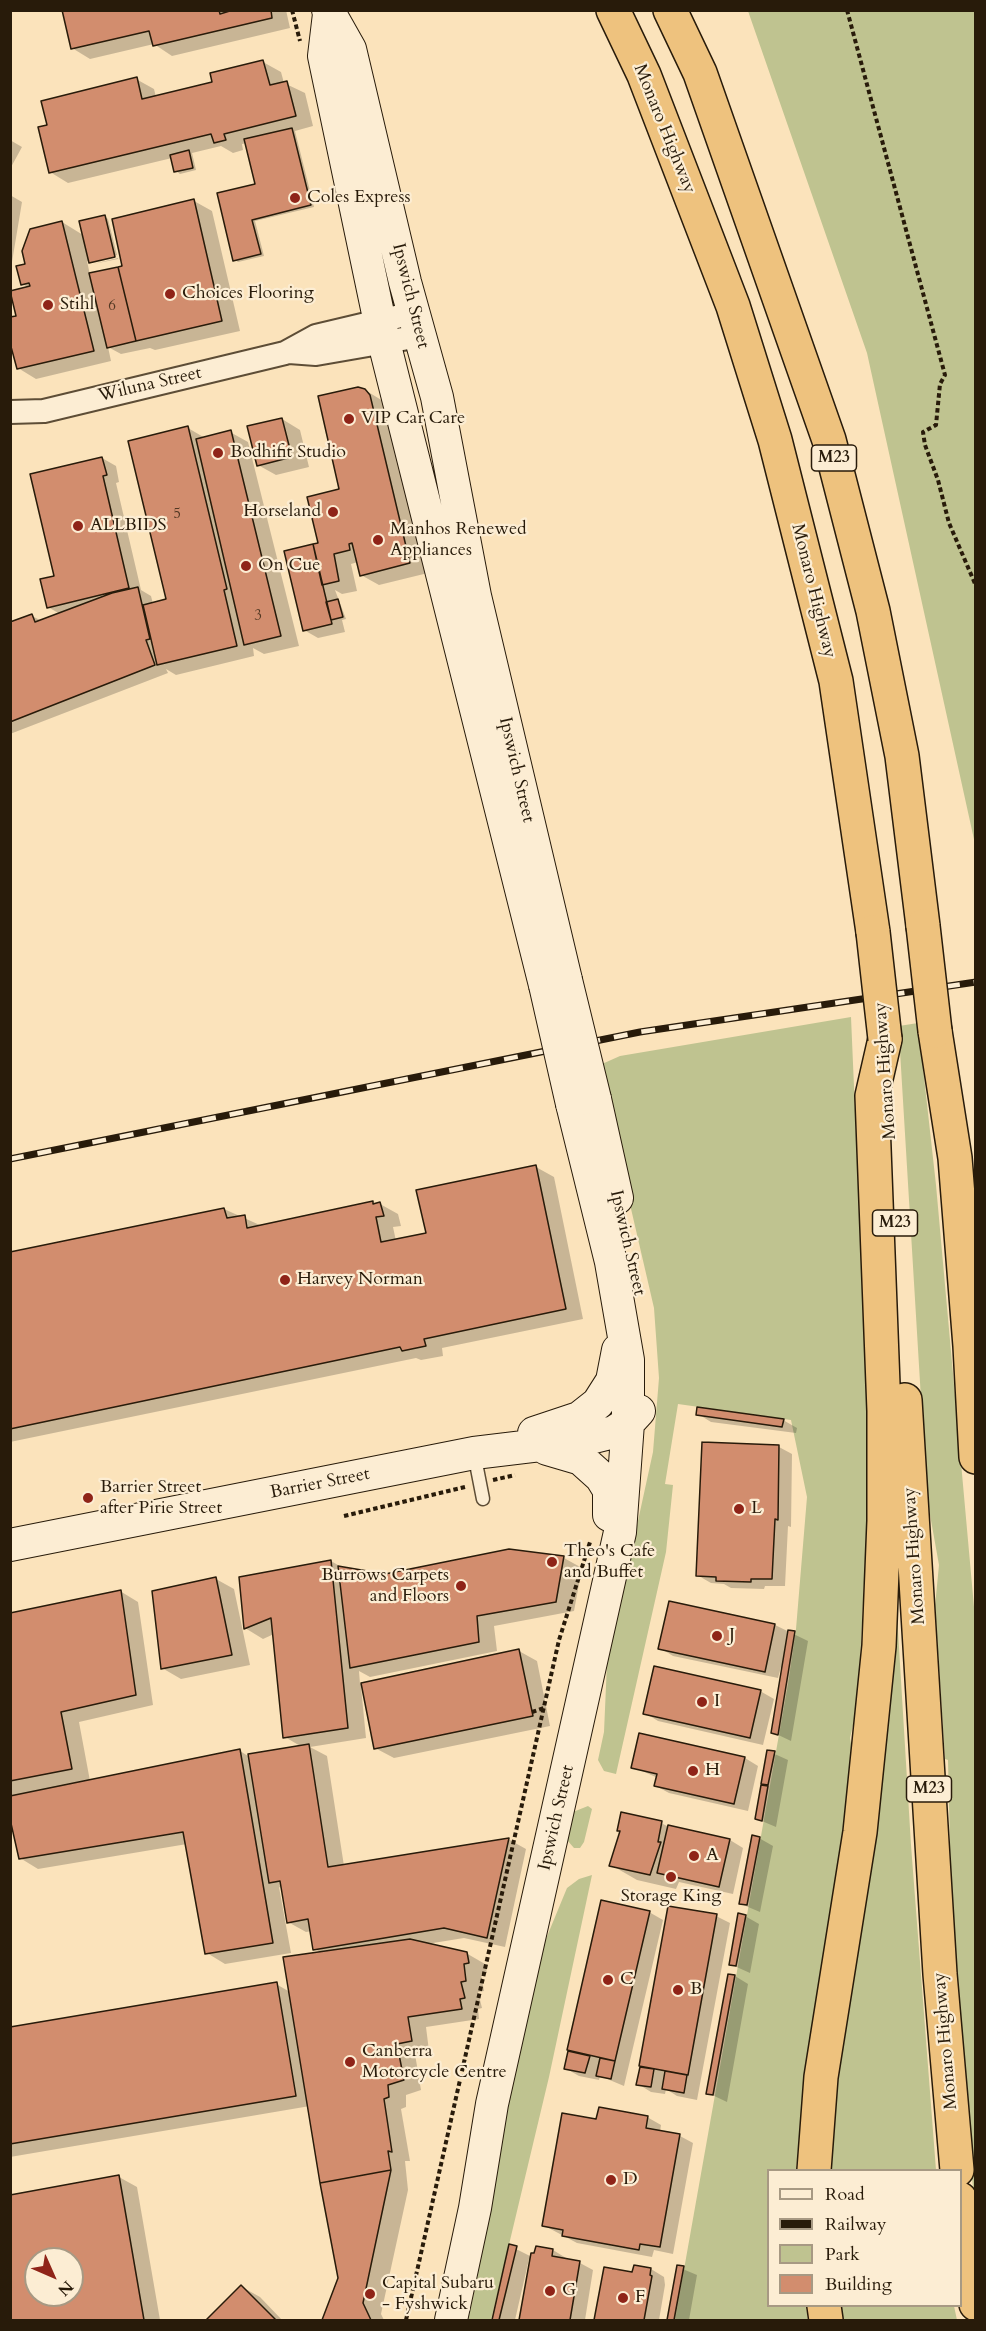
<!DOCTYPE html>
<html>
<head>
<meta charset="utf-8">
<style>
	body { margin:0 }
	#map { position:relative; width:986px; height:2331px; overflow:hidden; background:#fbe3bb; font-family:Cardo,serif }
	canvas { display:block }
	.frame { position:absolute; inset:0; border:12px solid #281b0a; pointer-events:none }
	.legend { position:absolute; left:767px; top:2169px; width:195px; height:138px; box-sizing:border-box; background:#fcedd3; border:2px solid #a79983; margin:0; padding:8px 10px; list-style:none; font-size:18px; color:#281b0a }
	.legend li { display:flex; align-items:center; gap:12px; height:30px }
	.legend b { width:30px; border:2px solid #a79983 }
	.north { position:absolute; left:24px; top:2247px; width:60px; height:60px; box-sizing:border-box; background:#fcedd3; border:2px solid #a79983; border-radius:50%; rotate:135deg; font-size:16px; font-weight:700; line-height:24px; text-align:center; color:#281b0a }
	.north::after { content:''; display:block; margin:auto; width:21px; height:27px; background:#8f2418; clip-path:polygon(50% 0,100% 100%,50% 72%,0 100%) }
</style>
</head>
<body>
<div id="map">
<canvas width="986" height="2331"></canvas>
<div class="frame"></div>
<ul class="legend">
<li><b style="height:8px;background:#fcedd3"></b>Road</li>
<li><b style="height:8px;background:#281b0a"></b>Railway</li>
<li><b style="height:16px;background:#bfc390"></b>Park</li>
<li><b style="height:16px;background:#d28d6e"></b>Building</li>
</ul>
<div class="north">N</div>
</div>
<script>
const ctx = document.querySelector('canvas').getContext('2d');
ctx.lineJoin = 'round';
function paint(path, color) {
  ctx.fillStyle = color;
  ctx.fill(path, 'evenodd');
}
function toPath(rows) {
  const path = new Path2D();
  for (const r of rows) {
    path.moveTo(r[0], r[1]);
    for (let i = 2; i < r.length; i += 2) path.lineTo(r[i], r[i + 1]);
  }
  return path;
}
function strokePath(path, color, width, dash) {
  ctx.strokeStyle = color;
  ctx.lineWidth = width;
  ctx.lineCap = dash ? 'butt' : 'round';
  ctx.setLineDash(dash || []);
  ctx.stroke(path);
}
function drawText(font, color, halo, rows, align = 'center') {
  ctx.font = font + ' Cardo,serif';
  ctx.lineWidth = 4.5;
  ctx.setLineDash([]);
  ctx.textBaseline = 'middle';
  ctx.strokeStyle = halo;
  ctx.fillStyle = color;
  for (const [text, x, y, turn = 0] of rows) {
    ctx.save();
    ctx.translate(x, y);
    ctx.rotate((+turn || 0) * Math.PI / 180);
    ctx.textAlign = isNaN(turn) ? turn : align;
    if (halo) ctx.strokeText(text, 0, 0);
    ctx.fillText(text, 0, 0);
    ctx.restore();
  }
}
paint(toPath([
	[748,11,975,11,975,844,867,353],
	[851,1017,867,1390,868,1500,858,1704,850,1738,854,1760,831,1929,806,2066,796,2170,768,2170,768,2306,806,2306,808,2320,675,2320,788,1684,796,1629,807,1497,791,1420,678,1404,665,1484,673,1485,666,1552,616,1774,604,1771,598,1760,604,1732,607,1663,653,1452,659,1378,654,1308,610,1118,602,1064,620,1056],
	[918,1023,936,1185,975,1618,975,2205,967,2132,951,1894,948,1760,945,1759,935,1606,939,1565,927,1498,900,1051,899,1026],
	[896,1598,911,1845,936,2170,826,2170],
	[588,1806,592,1809,584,1842,580,1848,574,1848,567,1840,573,1812],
	[592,1875,549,2077,491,2320,468,2320,478,2274,479,2238,541,1951,567,1888,579,1879],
	[834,2306,954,2306,957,2320,837,2320]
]), '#bfc390');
paint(toPath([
	[63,10,286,10,290,28,172,56,154,44,90,59,72,48],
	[263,62,281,72,284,83,305,93,313,126,295,131,314,207,255,221,264,256,238,262,235,260,257,185,247,143,242,144,243,150,233,153,221,146,192,153,196,170,180,174,176,171,172,158,68,183,50,172,49,126,136,79,154,89,156,97,214,83],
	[10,140,22,147,10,169],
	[10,195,22,202,10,274],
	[194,201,212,211,240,331,155,350,150,348,121,354,108,347,111,361,36,379,18,368,18,317,30,288,22,284,27,265,62,222,83,235,104,216,108,219,117,255,91,263,87,261,90,275,124,267],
	[118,258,118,259,93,264],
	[365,390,383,401,428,573,379,585,361,575,358,562,351,564,357,591,342,594,335,590,346,619,342,620,345,632,318,638,304,630,320,544,341,490],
	[282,419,300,430,309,467,276,475,258,465],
	[188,428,205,438,230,432,248,442,299,646,264,654,253,648,254,656,176,675,166,669,168,673,10,734,10,624,32,616,42,621,60,614,48,607,56,578,102,458,116,466,119,482,116,483,141,590,151,596,153,604,167,600],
	[144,634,153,639,153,642,142,636],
	[536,1167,554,1177,583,1319,442,1348,443,1356,421,1360,416,1358,10,1442,10,1253,224,1209,262,1226,372,1203,380,1204,398,1214,401,1226,393,1227,396,1241,427,1234],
	[698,1414,783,1420,797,1428,796,1433,711,1422],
	[779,1447,792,1454,791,1527,788,1526,785,1586,765,1586,764,1589,731,1588,724,1584,711,1583,697,1575],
	[509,1551,564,1558,582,1568,574,1611,494,1626,497,1651,370,1677,359,1671,360,1684,519,1651,537,1661,550,1726,394,1758,375,1748,363,1687,361,1687,366,1738,310,1747,327,1756,344,1866,508,1839,526,1849,505,1947,464,1938,427,1944,466,1953,485,1964,487,1973,481,1974,484,1991,478,1992,482,2008,478,2009,479,2019,426,2027,429,2051,415,2054,421,2090,406,2095,406,2107,401,2109,410,2161,405,2161,408,2190,381,2314,384,2320,323,2320,339,2278,310,2106,10,2157,10,2029,276,1984,290,1992,321,1953,315,1949,312,1931,306,1932,288,1922,283,1889,279,1887,291,1953,225,1964,207,1953,187,1844,38,1869,20,1858,10,1811,10,1614,120,1591,138,1602,153,1705,79,1722,90,1781,240,1751,248,1756,302,1747,285,1737,274,1634,263,1639,245,1628,331,1561,343,1568,385,1576],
	[216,1579,234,1589,250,1665,181,1679,162,1668],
	[775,1625,808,1641,791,1741,772,1732,783,1668,781,1667,778,1678,673,1656,660,1648],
	[760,1691,774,1699,763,1745,658,1721,645,1713],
	[768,1751,788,1760,776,1827,757,1819],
	[745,1758,758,1766,748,1811,669,1793,656,1786,658,1778,633,1767],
	[661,1823,669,1827,730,1840,743,1848,733,1894,679,1882,676,1889,637,1880,611,1865],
	[759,1838,773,1846,760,1912,741,1904],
	[603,1902,649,1912,663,1920,624,2086,600,2076,599,2080,579,2076,565,2068],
	[669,1907,716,1916,730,1923,697,2100,677,2096,666,2089,665,2094,651,2092,638,2084],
	[745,1916,759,1924,750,1973,730,1964],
	[735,1976,748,1984,727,2102,708,2093],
	[647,2117,661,2125,660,2132,680,2136,693,2143,673,2254,654,2250,652,2257,577,2243,543,2225,598,2121],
	[119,2177,137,2187,160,2320,10,2320,10,2196],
	[36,2259,72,2259,72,2295,36,2295],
	[510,2246,532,2257,553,2250,566,2258,566,2260,580,2263,593,2270,585,2320,520,2320,531,2259,529,2259,515,2320,493,2320],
	[678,2267,697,2275,689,2320,668,2320],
	[605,2269,633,2274,651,2269,664,2277,665,2285,659,2320,596,2320],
	[242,2287,260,2297,282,2320,208,2320]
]), '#0003');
const building = toPath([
	[62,10,219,10,220,14,233,10,271,10,272,18,153,46,149,31,71,49,62,10],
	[263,60,270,85,287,81,296,116,224,134,226,140,214,143,211,134,49,173,38,127,47,125,41,101,137,77,142,99,212,82,210,73,263,60],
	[292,128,311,205,252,220,261,254,233,261,217,193,255,184,244,139,292,128],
	[189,150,193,168,174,172,170,155,189,150],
	[194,199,222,321,136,341,118,267,122,266,112,219,194,199],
	[105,215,115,257,89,263,79,221,105,215],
	[62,221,94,351,17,369,10,343,10,317,16,316,10,291,30,286,29,283,21,285,16,266,25,264,22,251,30,229,62,221],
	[118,267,136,341,107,348,89,273,118,267],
	[358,387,365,389,370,395,410,563,360,576,352,543,349,544,350,550,334,554,339,581,322,585,313,544,318,543,307,497,339,489,318,396,358,387],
	[282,418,292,457,257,466,247,426,282,418],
	[188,426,227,589,224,590,237,646,157,665,143,605,166,599,128,441,188,426],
	[231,430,281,636,244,645,196,439,231,430],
	[102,457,107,475,103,476,129,588,47,608,40,579,54,576,30,474,102,457],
	[313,544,332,624,303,631,284,551,313,544],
	[138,587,150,639,146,640,155,665,10,722,10,622,32,614,35,622,112,593,138,587],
	[338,599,343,617,331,620,326,602,338,599],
	[536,1165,566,1309,424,1339,426,1346,402,1351,400,1347,10,1429,10,1252,224,1208,227,1218,245,1215,247,1228,373,1201,373,1204,380,1202,384,1216,376,1217,381,1242,426,1233,416,1190,536,1165],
	[697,1407,784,1419,782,1427,696,1415,697,1407],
	[702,1442,779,1445,778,1520,775,1519,772,1579,751,1579,751,1582,716,1581,716,1577,696,1576,702,1442],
	[509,1549,564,1556,556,1602,477,1616,479,1642,350,1668,338,1566,385,1574,509,1549],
	[331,1560,348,1728,283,1738,271,1618,244,1629,239,1577,331,1560],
	[216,1577,232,1655,161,1669,152,1591,216,1577],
	[121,1590,136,1695,61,1712,72,1769,10,1781,10,1613,121,1590],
	[669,1601,775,1624,765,1672,658,1649,669,1601],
	[788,1630,795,1631,778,1735,771,1733,788,1630],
	[519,1649,533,1716,374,1749,361,1683,519,1649],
	[654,1666,761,1690,750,1738,643,1714,654,1666],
	[639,1733,745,1757,734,1804,654,1786,657,1774,631,1768,639,1733],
	[309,1744,328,1867,509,1838,487,1938,444,1928,313,1950,308,1919,287,1923,280,1881,269,1883,248,1754,309,1744],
	[240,1749,273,1943,205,1954,183,1832,19,1859,10,1819,10,1796,240,1749],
	[767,1750,775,1751,768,1785,761,1784,767,1750],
	[761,1785,768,1786,762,1821,755,1819,761,1785],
	[621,1812,662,1821,658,1842,661,1842,650,1875,609,1866,620,1831,617,1831,621,1812],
	[668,1825,730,1839,719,1887,657,1873,668,1825],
	[752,1835,760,1837,747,1905,739,1904,752,1835],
	[601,1900,650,1911,615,2061,567,2050,601,1900],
	[668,1906,717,1914,688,2075,639,2066,668,1906],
	[738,1913,746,1915,736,1966,729,1965,738,1913],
	[410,1939,467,1952,469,1963,464,1964,466,1981,461,1982,465,1998,460,1999,462,2009,408,2017,412,2041,397,2044,404,2080,388,2085,389,2097,384,2099,392,2152,388,2151,391,2170,320,2183,283,1957,410,1939],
	[728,1974,735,1975,713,2095,706,2094,728,1974],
	[277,1982,296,2096,10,2144,10,2027,277,1982],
	[568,2051,590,2056,585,2073,564,2069,568,2051],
	[600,2058,615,2061,611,2079,596,2076,600,2058],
	[640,2067,654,2069,651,2087,636,2085,640,2067],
	[665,2071,687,2075,684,2093,662,2089,665,2071],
	[599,2107,648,2116,646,2128,680,2134,660,2247,640,2244,639,2250,562,2236,563,2230,542,2226,562,2113,596,2119,599,2107],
	[391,2170,363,2303,371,2320,322,2320,338,2278,320,2183,391,2170],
	[119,2175,144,2320,10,2320,10,2195,119,2175],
	[36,2259,72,2259,72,2295,36,2295,36,2259],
	[509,2244,517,2246,499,2320,492,2320,509,2244],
	[536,2246,553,2249,552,2256,580,2261,570,2320,519,2320,531,2253,534,2253,536,2246],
	[634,2265,651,2268,650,2275,652,2276,644,2320,594,2320,604,2267,632,2272,634,2265],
	[677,2265,684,2266,674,2320,667,2320,677,2265],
	[241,2285,276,2320,206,2320,241,2285]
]);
paint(building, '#d28d6e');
strokePath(building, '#281b0a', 1.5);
const lane = toPath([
	[474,1453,483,1499]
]);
const street = toPath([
	[289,352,316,354,420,336],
	[10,412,44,411,285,353,316,336,413,313]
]);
const secondary = toPath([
	[328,10,350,49,405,282,437,397,475,596,566,980],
	[329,14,324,56,384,342,545,985],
	[595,1099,617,1198],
	[534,1433,579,1418,598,1403,612,1381,618,1350],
	[547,1449,581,1459,601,1477,609,1490,609,1515],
	[10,1545,474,1453,582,1440,614,1432,628,1423,639,1411],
	[451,2320,475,2208,492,2104,620,1532,628,1423,628,1360,611,1262,572,1104]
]);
const highway = toPath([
	[613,10,644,75,733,306,775,440,836,681,873,932],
	[670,10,700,73,829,440,873,611,902,756,923,926],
	[935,1031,955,1158,970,1346,976,1457],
	[905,1400,940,1974,957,2170],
	[814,2170,821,2077,860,1832,879,1646,884,1521,884,1411,872,1096,885,1039],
	[960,2199,976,2304],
	[824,2306,826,2320]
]);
strokePath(lane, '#5d4d36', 15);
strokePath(street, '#5d4d36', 26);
strokePath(secondary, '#281b0a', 34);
strokePath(highway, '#281b0a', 36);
strokePath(toPath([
	[292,10,300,41],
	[847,10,945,375,940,384,936,425,923,432,925,445,938,480,949,523,976,586],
	[493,1480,515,1475],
	[344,1516,465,1487],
	[532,1712,544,1708],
	[406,2320,559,1640,590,1542]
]), '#281b0a', 4, [4.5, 3]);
strokePath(lane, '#fcedd3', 12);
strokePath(street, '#fcedd3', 22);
strokePath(secondary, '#fcedd3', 32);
strokePath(highway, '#eec27e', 33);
const rail = toPath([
	[10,1159,640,1032,976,982]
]);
strokePath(rail, '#281b0a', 7);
strokePath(rail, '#fcedd3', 4.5, [14]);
const secondaryBridge = toPath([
	[566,980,595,1099],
	[545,985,572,1104]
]);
const highwayBridge = toPath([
	[923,926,935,1031],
	[873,932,885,1039]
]);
strokePath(secondaryBridge, '#281b0a', 34, []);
strokePath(highwayBridge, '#281b0a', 36, []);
strokePath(secondaryBridge, '#fcedd3', 32);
strokePath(highwayBridge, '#eec27e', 33);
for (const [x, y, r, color] of [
	[295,198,6,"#8f2418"],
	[170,294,6,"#8f2418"],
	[48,305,6,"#8f2418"],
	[349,419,6,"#8f2418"],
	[218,453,6,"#8f2418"],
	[333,512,6,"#8f2418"],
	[78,526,6,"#8f2418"],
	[378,540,6,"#8f2418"],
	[246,566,6,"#8f2418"],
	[285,1280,6,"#8f2418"],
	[88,1498,6,"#8f2418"],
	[739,1509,6,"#8f2418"],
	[552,1562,6,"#8f2418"],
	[461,1586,6,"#8f2418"],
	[717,1636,6,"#8f2418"],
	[702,1702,6,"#8f2418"],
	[693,1771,6,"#8f2418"],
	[694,1856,6,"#8f2418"],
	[671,1877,6,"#8f2418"],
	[608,1980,6,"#8f2418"],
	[678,1990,6,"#8f2418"],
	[350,2062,6,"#8f2418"],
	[611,2180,6,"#8f2418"],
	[550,2291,6,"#8f2418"],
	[370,2294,6,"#8f2418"],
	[623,2298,6,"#8f2418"]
]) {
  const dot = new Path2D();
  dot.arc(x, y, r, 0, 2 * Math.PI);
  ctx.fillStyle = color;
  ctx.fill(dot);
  strokePath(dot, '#fcedd3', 2);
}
drawText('15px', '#523823', null, [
	["6",112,307],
	["5",177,515],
	["3",258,617]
]);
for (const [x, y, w] of [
	[834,458,45],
	[895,1223,45],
	[929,1789,45]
]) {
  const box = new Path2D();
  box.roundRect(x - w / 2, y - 13, w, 26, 4.5);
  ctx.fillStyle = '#fcedd3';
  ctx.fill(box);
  strokePath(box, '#281b0a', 1.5);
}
drawText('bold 16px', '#281b0a', null, [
	["M23",834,458],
	["M23",895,1223],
	["M23",929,1789]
]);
drawText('18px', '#281b0a', '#fcedd3', [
	["Monaro Highway",664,129,68],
	["Ipswich Street",410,296,76],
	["Wiluna Street",150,385,-13],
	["Monaro Highway",813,591,76],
	["Ipswich Street",516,770,77],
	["Monaro Highway",886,1071,-94],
	["Ipswich Street",627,1243,77],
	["Barrier Street",320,1484,-11],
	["Monaro Highway",915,1556,-94],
	["Ipswich Street",557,1818,-77],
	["Monaro Highway",946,2041,-95]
]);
drawText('18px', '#281b0a', '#fcedd3', [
	["Coles Express",307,198],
	["Choices Flooring",182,294],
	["Stihl",60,305],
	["VIP Car Care",361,419],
	["Bodhifit Studio",230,453],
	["Horseland",321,512,"right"],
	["ALLBIDS",90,526],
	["Manhos Renewed",390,530],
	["Appliances",390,551],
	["On Cue",258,566],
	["Harvey Norman",297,1280],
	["Barrier Street",100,1488],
	["after Pirie Street",100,1509],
	["L",751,1509],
	["Theo's Cafe",564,1552],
	["and Buffet",564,1573],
	["Burrows Carpets",449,1576,"right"],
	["and Floors",449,1597,"right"],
	["J",729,1636],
	["I",714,1702],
	["H",705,1771],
	["A",706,1856],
	["Storage King",671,1897,"center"],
	["C",620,1980],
	["B",690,1990],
	["Canberra",362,2052],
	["Motorcycle Centre",362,2073],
	["D",623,2180],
	["Capital Subaru",382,2284],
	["- Fyshwick",382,2305],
	["G",562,2291],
	["F",635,2298]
], 'left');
</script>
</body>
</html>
